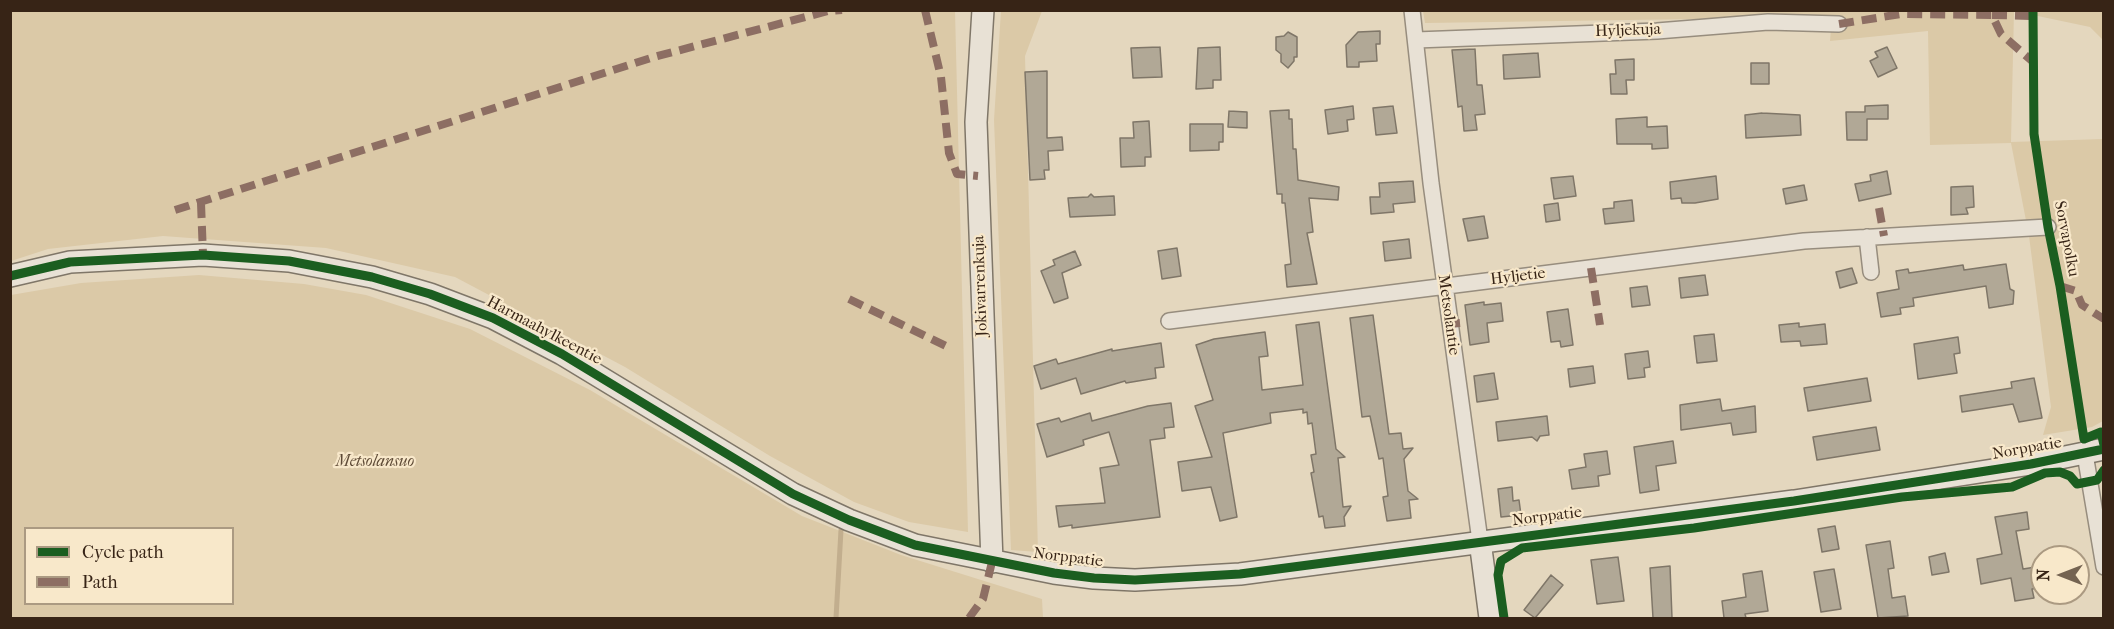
<!DOCTYPE html>
<html>
<head>
<meta charset="utf-8">
<style>
	body { margin:0 }
	#map { position:relative; width:2114px; height:629px; overflow:hidden; background:#e4d7be; font-family:"IM FELL French Canon",serif }
	canvas { display:block }
	.frame { position:absolute; inset:0; border:12px solid #372416; pointer-events:none }
	.legend { position:absolute; left:24px; top:527px; width:210px; height:78px; box-sizing:border-box; background:#f8e8ca; border:2px solid #ab9a82; margin:0; padding:8px 10px; list-style:none; font-size:18px; color:#372416 }
	.legend li { display:flex; align-items:center; gap:12px; height:30px }
	.legend b { width:30px; border:2px solid #ab9a82 }
	.north { position:absolute; left:2030px; top:545px; width:60px; height:60px; box-sizing:border-box; background:#f8e8ca; border:2px solid #ab9a82; border-radius:50%; rotate:270deg; font-size:16px; font-weight:700; line-height:24px; text-align:center; color:#372416 }
	.north::after { content:''; display:block; margin:auto; width:21px; height:27px; background:#746351; clip-path:polygon(50% 0,100% 100%,50% 72%,0 100%) }
</style>
</head>
<body>
<div id="map">
<canvas width="2114" height="629"></canvas>
<div class="frame"></div>
<ul class="legend">
<li><b style="height:8px;background:#1b5e20"></b>Cycle path</li>
<li><b style="height:8px;background:#8d6e63"></b>Path</li>
</ul>
<div class="north">N</div>
</div>
<script>
const ctx = document.querySelector('canvas').getContext('2d');
ctx.lineJoin = 'round';
function paint(path, color) {
  ctx.fillStyle = color;
  ctx.fill(path, 'evenodd');
}
function toPath(rows) {
  const path = new Path2D();
  for (const r of rows) {
    path.moveTo(r[0], r[1]);
    for (let i = 2; i < r.length; i += 2) path.lineTo(r[i], r[i + 1]);
  }
  return path;
}
function strokePath(path, color, width, dash) {
  ctx.strokeStyle = color;
  ctx.lineWidth = width;
  ctx.lineCap = dash ? 'butt' : 'round';
  ctx.setLineDash(dash || []);
  ctx.stroke(path);
}
function drawText(font, color, halo, rows, align = 'center') {
  ctx.font = font + ' "IM FELL French Canon",serif';
  ctx.lineWidth = 4.5;
  ctx.setLineDash([]);
  ctx.textBaseline = 'middle';
  ctx.strokeStyle = halo;
  ctx.fillStyle = color;
  for (const [text, x, y, turn = 0] of rows) {
    ctx.save();
    ctx.translate(x, y);
    ctx.rotate((+turn || 0) * Math.PI / 180);
    ctx.textAlign = isNaN(turn) ? turn : align;
    if (halo) ctx.strokeText(text, 0, 0);
    ctx.fillText(text, 0, 0);
    ctx.restore();
  }
}
paint(toPath([
	[11,10,955,11,968,532,909,522,854,502,770,456,625,367,455,277,326,248,163,236,48,249,11,261],
	[1001,11,1042,11,1025,56,1038,552,1011,550,994,120],
	[1423,11,2103,11,2103,40,2090,27,2014,11,2011,142,2103,139,2103,421,2092,427,2043,435,2051,407,2029,236,2011,143,1930,145,1928,31,1830,41,1832,17,1425,23],
	[199,275,304,284,366,295,470,329,590,390,802,516,901,555,1042,599,1043,618,11,618,11,295,81,283],
	[232,528,232,604,26,604,26,528]
]), '#dbc9a7');
strokePath(toPath([
	[836,618,841,530]
]), '#c2ae8e', 5);
const building = toPath([
	[1380,31,1380,44,1376,44,1377,61,1359,62,1359,67,1347,67,1346,45,1358,32,1380,31],
	[1288,32,1297,37,1297,57,1294,57,1294,61,1288,68,1281,62,1281,54,1276,50,1276,37,1284,36,1288,32],
	[1160,47,1162,77,1133,78,1131,48,1160,47],
	[1220,47,1221,80,1213,80,1213,88,1196,89,1198,48,1220,47],
	[1887,47,1897,68,1878,77,1870,61,1878,57,1875,52,1887,47],
	[1475,49,1477,85,1482,85,1485,114,1475,115,1477,130,1464,131,1462,106,1458,107,1452,50,1475,49],
	[1538,53,1540,77,1504,79,1503,55,1538,53],
	[1634,59,1634,80,1626,80,1627,94,1611,94,1610,74,1616,74,1615,60,1634,59],
	[1751,63,1769,63,1769,84,1751,84,1751,63],
	[1047,71,1047,138,1062,137,1063,150,1048,151,1049,170,1044,170,1045,179,1030,180,1025,72,1047,71],
	[1888,105,1888,119,1867,119,1867,140,1847,140,1846,112,1865,112,1865,106,1888,105],
	[1353,106,1354,119,1347,120,1348,131,1328,134,1325,110,1353,106],
	[1393,106,1397,133,1376,135,1373,108,1393,106],
	[1289,110,1289,119,1292,119,1293,149,1296,149,1298,180,1339,187,1338,200,1309,198,1313,232,1307,233,1317,284,1287,287,1285,265,1291,264,1285,203,1282,203,1282,194,1277,194,1270,111,1289,110],
	[1229,111,1247,112,1247,128,1228,127,1229,111],
	[1762,113,1800,115,1801,135,1746,138,1745,115,1762,113],
	[1647,117,1647,127,1667,126,1668,148,1652,149,1652,144,1617,144,1616,119,1647,117],
	[1149,121,1151,157,1145,157,1145,166,1121,167,1120,138,1134,138,1133,122,1149,121],
	[1190,124,1223,124,1223,142,1219,142,1219,150,1190,151,1190,124],
	[1887,171,1891,194,1859,201,1855,184,1871,181,1870,175,1887,171],
	[1573,176,1576,196,1554,199,1551,178,1573,176],
	[1716,176,1718,199,1695,203,1682,203,1681,198,1671,199,1670,182,1716,176],
	[1413,181,1415,202,1393,204,1394,212,1371,214,1370,197,1380,197,1379,183,1413,181],
	[1804,185,1807,200,1786,204,1783,189,1804,185],
	[1973,186,1974,207,1966,208,1968,214,1951,215,1951,187,1973,186],
	[1091,194,1094,197,1114,196,1115,215,1070,217,1068,198,1088,197,1091,194],
	[1632,200,1634,221,1605,224,1603,209,1614,208,1614,202,1632,200],
	[1558,203,1560,220,1546,222,1544,205,1558,203],
	[1484,216,1488,238,1468,241,1463,219,1484,216],
	[1409,239,1411,258,1385,261,1383,242,1409,239],
	[1177,248,1181,276,1162,279,1158,251,1177,248],
	[1075,251,1081,265,1062,273,1068,298,1054,303,1041,271,1055,265,1053,260,1075,251],
	[2006,264,2010,289,2014,291,2013,304,1989,308,1986,286,1913,298,1914,306,1900,308,1901,314,1881,317,1877,293,1899,289,1896,271,1908,269,1909,273,1963,265,1964,270,2006,264],
	[1852,268,1857,283,1840,288,1836,272,1852,268],
	[1705,275,1708,295,1681,298,1679,278,1705,275],
	[1647,286,1650,305,1632,307,1630,288,1647,286],
	[1484,302,1484,305,1501,303,1503,321,1487,323,1489,342,1470,345,1465,305,1484,302],
	[1568,309,1573,345,1561,347,1560,341,1551,342,1547,312,1568,309],
	[1373,315,1389,434,1401,433,1403,449,1413,448,1404,459,1408,491,1418,499,1409,500,1411,518,1387,521,1383,497,1388,496,1383,458,1379,459,1370,416,1362,417,1350,318,1373,315],
	[1319,322,1336,449,1345,457,1338,458,1343,507,1351,506,1344,517,1345,526,1325,528,1323,516,1319,517,1311,473,1314,472,1311,455,1316,454,1312,423,1308,424,1307,412,1303,413,1303,409,1270,413,1271,423,1223,433,1237,517,1220,521,1211,487,1182,491,1178,462,1212,457,1195,406,1213,400,1196,345,1214,339,1265,332,1268,356,1259,357,1262,390,1303,385,1296,325,1319,322],
	[1799,323,1799,327,1825,324,1827,344,1801,346,1800,341,1781,342,1779,325,1799,323],
	[1714,334,1717,361,1697,363,1694,336,1714,334],
	[1958,337,1960,353,1954,354,1957,373,1918,379,1914,344,1958,337],
	[1161,343,1164,367,1155,368,1156,378,1126,383,1125,381,1081,394,1076,378,1041,389,1034,366,1056,359,1058,364,1112,349,1112,351,1161,343],
	[1648,351,1650,367,1644,368,1645,377,1628,379,1625,354,1648,351],
	[1593,366,1595,383,1570,387,1568,369,1593,366],
	[1494,373,1498,399,1477,402,1474,376,1494,373],
	[1867,378,1871,401,1808,411,1804,388,1867,378],
	[2034,378,2042,418,2019,422,2013,404,1962,412,1960,396,2012,388,2011,382,2034,378],
	[1720,399,1722,411,1755,406,1756,432,1733,435,1731,423,1681,430,1680,405,1720,399],
	[1171,403,1174,427,1164,428,1165,438,1150,440,1160,517,1072,528,1072,525,1059,527,1056,506,1105,503,1100,468,1119,465,1109,432,1083,440,1084,445,1047,457,1037,424,1059,418,1061,422,1090,413,1092,421,1148,406,1171,403],
	[1547,416,1549,435,1540,436,1537,441,1532,437,1498,441,1496,422,1547,416],
	[1876,427,1880,450,1817,460,1813,437,1876,427],
	[1673,441,1676,463,1656,466,1659,490,1640,493,1634,447,1673,441],
	[1607,451,1610,474,1598,476,1599,486,1572,489,1569,470,1586,467,1584,454,1607,451],
	[1512,487,1513,501,1519,500,1521,515,1501,517,1498,489,1512,487],
	[2027,512,2029,529,2016,531,2023,569,2042,566,2042,583,2039,584,2040,588,2032,589,2034,598,2015,601,2011,578,1981,584,1977,559,2002,554,1995,517,2027,512],
	[1835,526,1839,549,1822,552,1818,529,1835,526],
	[1890,541,1894,568,1888,569,1892,598,1905,596,1908,616,1878,618,1866,545,1890,541],
	[1945,553,1949,572,1932,575,1929,557,1945,553],
	[1618,557,1624,601,1597,604,1591,560,1618,557],
	[1670,566,1672,618,1653,618,1650,568,1670,566],
	[1834,569,1841,609,1821,612,1814,572,1834,569],
	[1762,571,1768,611,1745,614,1746,618,1724,618,1722,601,1746,597,1743,574,1762,571],
	[1551,575,1563,585,1535,618,1524,610,1551,575]
]);
paint(building, '#b1a896');
strokePath(building, '#7f7668', 1.5);
const street = toPath([
	[1412,10,1431,183,1480,541],
	[1416,40,1657,31,1768,22,1839,24],
	[1867,237,1871,272],
	[1169,321,1804,241,2048,227],
	[2085,454,2104,567]
]);
const secondary = toPath([
	[983,10,976,122,992,562],
	[10,276,70,262,203,255,289,261,372,277,430,294,493,318,562,354,793,494,849,520,915,545,1054,573,1094,578,1135,580,1240,574,1794,501,2031,464,2104,449],
	[1480,541,1490,618]
]);
strokePath(street, '#978d7e', 18);
strokePath(secondary, '#7f7668', 24);
strokePath(street, '#e8e1d5', 15);
strokePath(secondary, '#e8e1d5', 21);
strokePath(toPath([
	[925,10,941,77,949,153,957,174,978,176],
	[1992,15,2032,16],
	[1839,24,1901,14,1992,15,2001,34,2032,61],
	[201,203,203,255],
	[1879,208,1884,236],
	[175,210,654,57,828,11,842,10],
	[1591,268,1600,325],
	[2060,286,2076,291,2082,305,2104,319],
	[849,299,950,348],
	[1449,324,1460,323],
	[969,618,983,599,992,562]
]), '#8d6e63', 8, [15, 8]);
strokePath(toPath([
	[2033,10,2034,134,2048,227,2060,286,2084,439,2101,432,2104,445],
	[10,276,70,262,203,255,289,261,372,277,430,294,493,318,562,354,793,494,849,520,915,545,1054,573,1094,578,1135,580,1240,574,1794,501,2031,464,2104,449],
	[1504,618,1498,575,1501,561,1522,548,1694,528,1902,497,2012,487,2045,473,2060,472,2070,476,2077,484,2097,480,2104,470]
]), '#1b5e20', 9);
drawText('16px', '#372416', '#f8e8ca', [
	["Hyljekuja",1628,31,-2],
	["Sorvapolku",2066,239,79],
	["Hyljetie",1518,277,-7],
	["Jokivarrenkuja",981,286,-92],
	["Metsolantie",1448,315,82],
	["Harmaahylkeentie",544,331,28],
	["Norppatie",2027,449,-10],
	["Norppatie",1547,517,-7],
	["Norppatie",1068,558,7]
]);
drawText('italic 16px', '#5e4a36', '#f8e8ca', [
	["Metsolansuo",375,462]
]);
</script>
</body>
</html>
